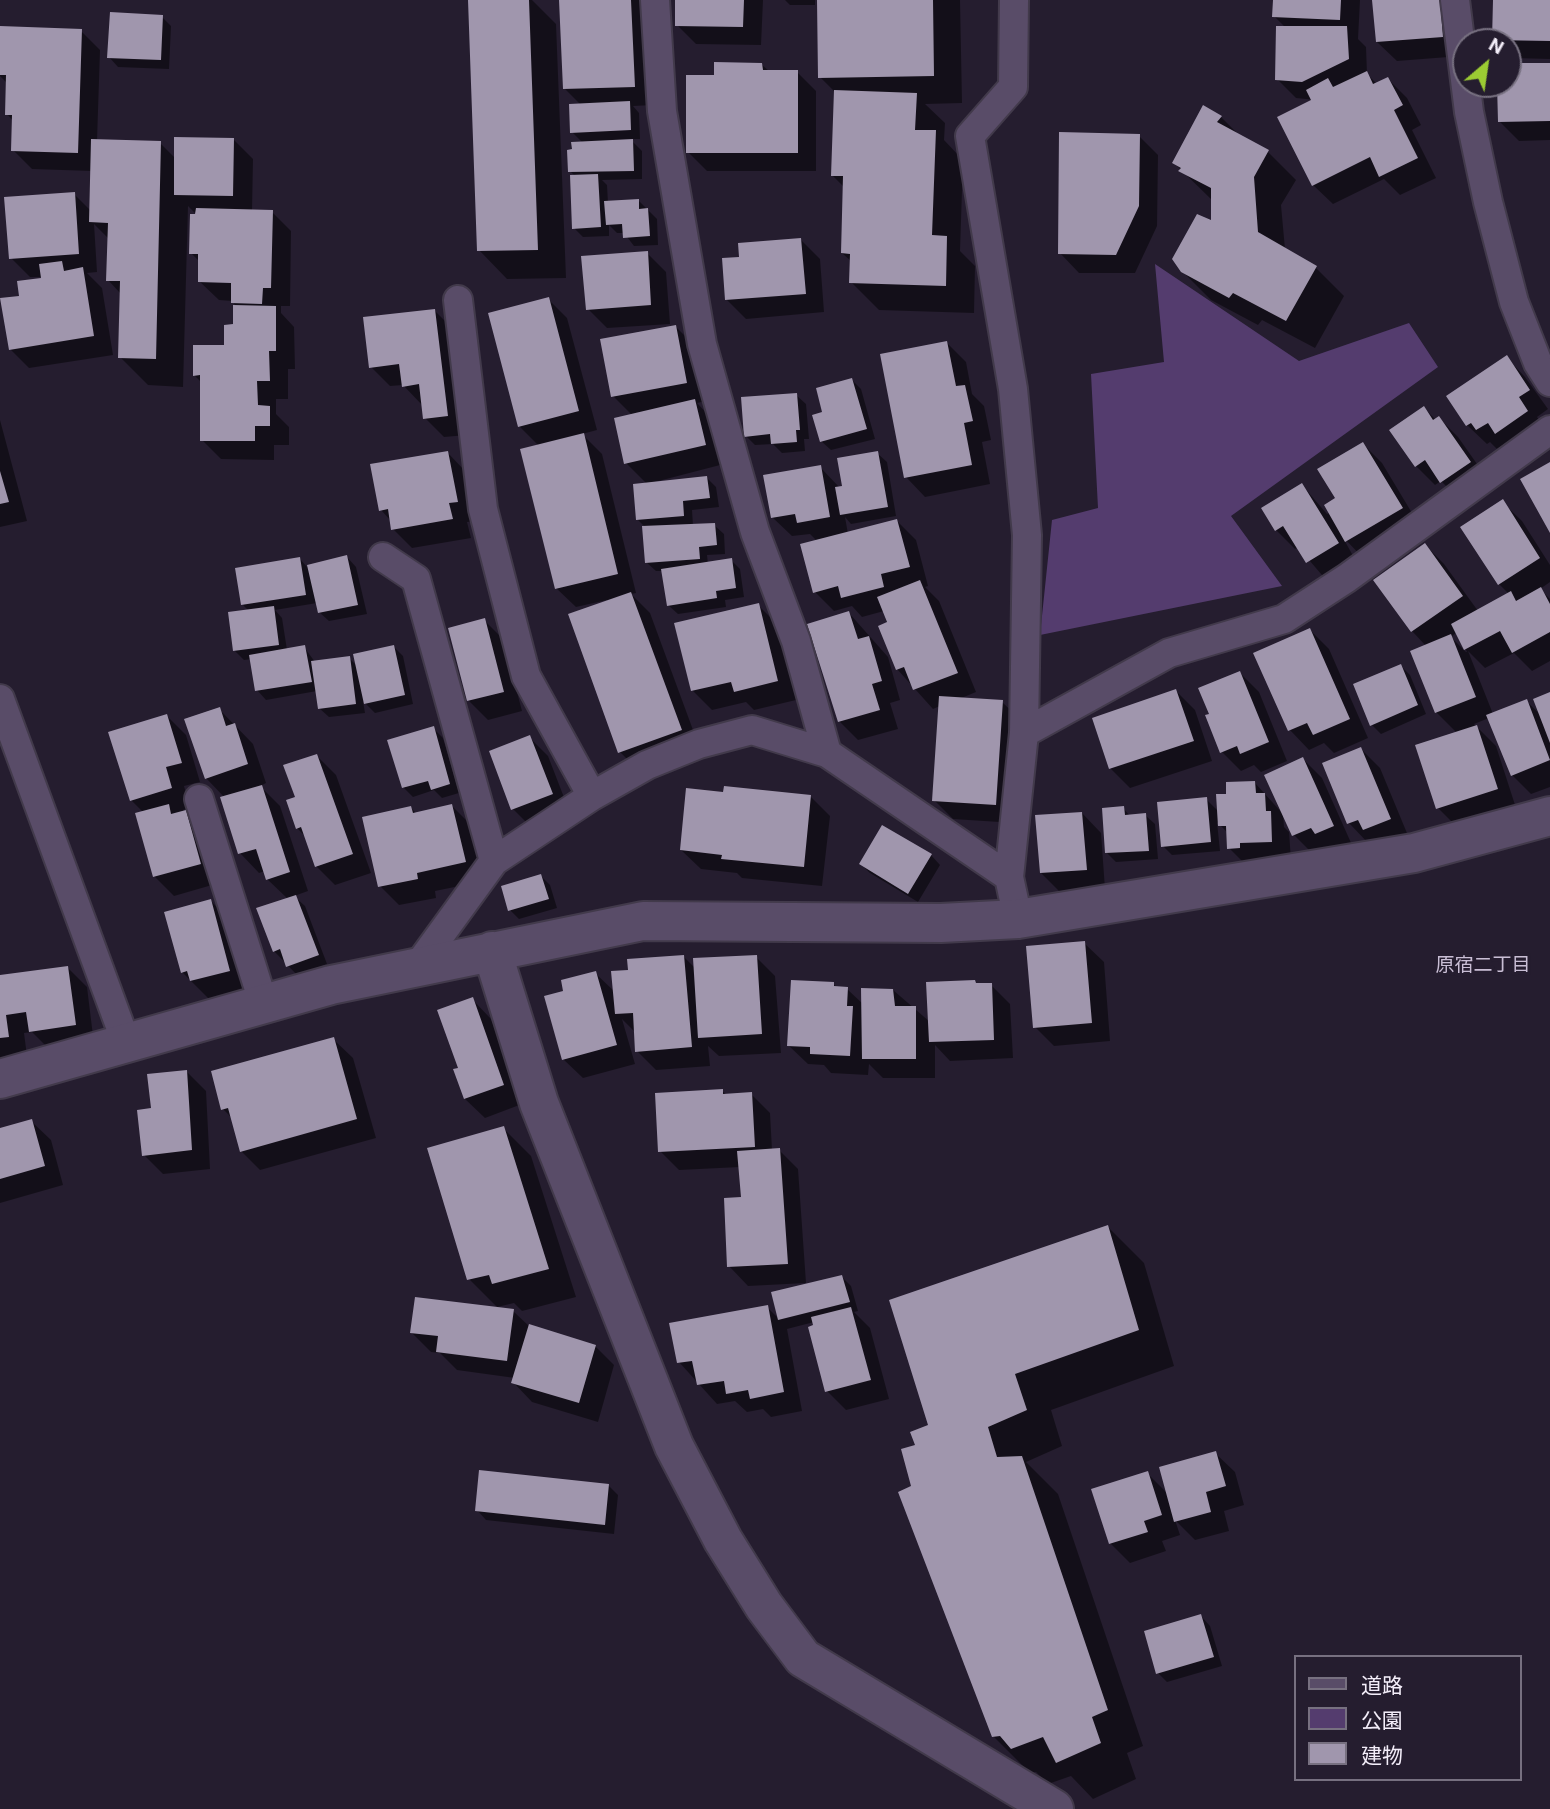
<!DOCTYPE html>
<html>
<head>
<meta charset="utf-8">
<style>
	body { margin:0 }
	#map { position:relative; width:1550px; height:1809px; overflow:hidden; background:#251d2f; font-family:Roboto,"Noto Sans JP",sans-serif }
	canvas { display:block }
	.legend { position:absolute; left:1294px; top:1655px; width:228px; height:126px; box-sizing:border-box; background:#251d2f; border:2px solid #777080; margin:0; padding:9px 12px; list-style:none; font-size:21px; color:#f3edf9 }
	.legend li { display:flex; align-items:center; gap:14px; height:35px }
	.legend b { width:35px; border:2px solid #777080 }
	.north { position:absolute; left:1452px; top:28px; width:70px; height:70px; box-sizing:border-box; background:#251d2f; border:2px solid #777080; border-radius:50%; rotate:29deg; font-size:19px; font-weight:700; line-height:28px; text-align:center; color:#f3edf9 }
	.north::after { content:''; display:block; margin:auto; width:24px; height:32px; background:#9bcb33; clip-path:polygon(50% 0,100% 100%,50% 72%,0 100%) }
</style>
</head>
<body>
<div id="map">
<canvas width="1550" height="1809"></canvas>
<ul class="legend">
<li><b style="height:9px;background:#594c68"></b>道路</li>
<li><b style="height:19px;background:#543c6e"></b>公園</li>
<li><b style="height:19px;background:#a096ad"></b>建物</li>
</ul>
<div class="north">N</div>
</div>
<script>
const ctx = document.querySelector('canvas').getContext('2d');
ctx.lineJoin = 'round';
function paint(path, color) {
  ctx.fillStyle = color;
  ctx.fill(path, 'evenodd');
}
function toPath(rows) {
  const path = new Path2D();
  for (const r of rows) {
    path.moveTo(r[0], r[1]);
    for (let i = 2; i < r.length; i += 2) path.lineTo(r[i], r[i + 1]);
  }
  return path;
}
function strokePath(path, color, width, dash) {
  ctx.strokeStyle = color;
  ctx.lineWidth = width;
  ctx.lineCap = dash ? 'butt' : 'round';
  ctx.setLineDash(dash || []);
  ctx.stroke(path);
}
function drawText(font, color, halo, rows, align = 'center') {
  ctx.font = font + ' Roboto,"Noto Sans JP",sans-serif';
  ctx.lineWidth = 7;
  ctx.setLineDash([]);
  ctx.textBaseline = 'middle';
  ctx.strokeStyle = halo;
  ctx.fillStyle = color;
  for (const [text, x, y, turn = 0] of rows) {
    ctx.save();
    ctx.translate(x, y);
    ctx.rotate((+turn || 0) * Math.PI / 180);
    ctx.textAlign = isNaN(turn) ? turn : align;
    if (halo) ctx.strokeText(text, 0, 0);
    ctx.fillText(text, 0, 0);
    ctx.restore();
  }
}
paint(toPath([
	[1155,264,1299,361,1409,323,1438,367,1231,516,1282,586,1040,635,1052,520,1098,508,1091,374,1164,362]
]), '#543c6e');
paint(toPath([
	[469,0,532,0,556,24,566,278,507,279,479,250],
	[561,0,643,0,653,105,633,106,639,113,640,139,630,139,642,151,642,179,602,180,607,185,608,203,639,201,657,219,658,245,634,246,624,233,617,233,609,225,609,236,583,237,574,228,575,176,570,171,583,143,572,132,581,105,564,88],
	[676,0,763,0,761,45,696,44,677,25],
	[785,0,815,0,815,5,790,5],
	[818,0,960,0,962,103,925,104,945,123,944,140,963,160,960,251,975,266,974,313,879,310,851,282,852,262,842,253,844,187,832,175,835,92,820,77],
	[1275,0,1360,0,1358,39,1366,47,1367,74,1377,84,1388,79,1407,98,1421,125,1412,130,1436,178,1400,195,1384,179,1333,204,1313,185,1279,118,1316,100,1296,98,1277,79,1285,27,1274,16],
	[1374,0,1457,0,1461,56,1397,61,1377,42],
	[1494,0,1550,0,1550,59,1513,58,1508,53,1508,42,1494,39],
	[162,17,171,26,169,69,118,67,109,57],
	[0,28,81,31,100,50,97,141,160,143,176,159,234,140,253,159,252,211,272,212,291,231,290,306,281,306,281,313,294,327,295,369,288,369,288,399,276,399,276,414,289,427,289,445,274,445,274,460,221,459,202,440,202,383,194,375,226,346,235,326,235,305,232,301,219,300,199,281,200,262,191,253,198,216,188,206,183,387,148,385,120,357,121,294,108,280,109,239,94,224,97,272,87,273,102,288,113,355,29,368,10,349,21,297,41,279,41,277,30,277,11,258,74,194,91,211,92,171,32,169,13,150,14,122,7,114,7,83,0,76],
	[762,65,769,71,797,72,816,91,816,171,707,171,688,152,716,76],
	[1508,65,1550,65,1550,140,1519,141,1500,122,1499,84,1508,84],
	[1221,117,1240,136,1268,152,1296,180,1281,205,1285,249,1316,268,1344,296,1315,348,1262,320,1258,325,1211,300,1182,271,1213,223,1213,201,1174,163],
	[1139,136,1158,155,1157,226,1135,273,1079,273,1060,253],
	[801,240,820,259,824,312,746,319,726,299,740,259],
	[647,253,666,272,670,324,607,328,588,309],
	[548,299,567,318,597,430,582,434,602,454,636,593,631,594,650,613,700,749,639,771,620,752,607,600,576,607,556,588,539,446,519,426],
	[435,311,454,330,467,435,444,437,425,418,423,406,403,385,390,386,371,367],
	[676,327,695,346,706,401,697,403,713,420,724,464,647,484,707,478,716,487,719,507,692,510,693,526,714,525,724,534,725,554,707,555,708,564,731,560,740,569,744,597,725,600,726,607,678,614,668,605,663,571,656,571,646,562,646,528,638,520,647,484,626,463,632,415,613,396],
	[947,343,966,362,972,394,984,406,991,440,982,442,990,484,925,497,906,477],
	[1506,357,1525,377,1548,409,1537,417,1546,431,1516,452,1507,442,1497,449,1490,442,1487,444,1467,425],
	[852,380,861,389,875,439,831,450,821,441],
	[796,395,806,404,809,439,804,439,805,451,782,453,773,444,755,445,746,436],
	[1424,408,1436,420,1439,418,1458,437,1489,481,1461,501,1441,481,1435,485,1416,466],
	[0,420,27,521,0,527],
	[1363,444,1382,463,1421,528,1365,560,1342,536,1357,563,1327,581,1298,547,1295,549,1276,530,1302,485,1327,514,1330,513],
	[447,452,466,472,476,521,467,522,471,538,412,548,393,529,391,521,381,510],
	[877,453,887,462,896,516,851,524,845,517,848,534,897,521,916,540,928,586,925,587,939,601,976,692,959,699,1002,702,1022,721,1015,823,953,819,934,800,940,706,933,709,897,669,884,611,862,617,852,606,834,611,815,592,818,542,810,534,792,536,772,517,820,467,840,488,844,487],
	[1502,502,1522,521,1550,565,1550,582,1540,589,1550,599,1550,661,1532,671,1514,653,1485,668,1468,651,1493,714,1526,701,1541,715,1550,694,1550,787,1531,794,1512,775,1489,718,1474,724,1496,746,1516,808,1457,827,1438,808,1457,733,1436,712,1426,646,1412,631,1425,545,1444,564,1478,611,1509,594,1499,584],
	[1457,632,1467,652,1466,652,1451,637],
	[347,557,356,567,367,614,329,621,319,612,317,603,275,610,282,618,287,650,304,647,315,662,349,658,357,666,394,647,403,656,413,704,375,713,363,701,365,713,329,717,319,708,317,691,266,700,257,690,252,659,244,660,234,650,249,611,243,605,300,559,307,567],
	[758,605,777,624,796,700,754,710,746,702,712,710,692,690],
	[849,613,888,657,900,700,890,703,898,729,858,740,839,721],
	[484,620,503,639,522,711,488,720,469,701],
	[1310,630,1329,649,1368,738,1334,753,1324,743,1309,750,1290,730,1255,654],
	[1401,666,1410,675,1426,714,1381,734,1372,725],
	[1240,673,1259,692,1287,761,1261,772,1254,765,1241,771,1222,752,1212,715],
	[1176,691,1195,710,1212,761,1130,788,1111,769,1094,719],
	[219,709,253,744,266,783,260,786,280,806,308,891,294,896,305,906,327,964,297,975,274,951,288,899,267,879,265,871,259,873,240,853,222,799,225,798,206,778],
	[167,716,186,735,200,782,184,786,190,808,183,810,205,831,219,883,174,896,154,876,144,813,131,800],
	[433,728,443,738,459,793,442,798,434,790,413,797,403,787],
	[529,737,548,756,570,813,532,828,513,809],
	[1361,749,1380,768,1409,838,1383,848,1375,840,1368,843,1349,823],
	[317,756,336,775,371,873,335,885,316,866,306,837,297,828,297,799],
	[1303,759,1322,778,1352,845,1335,853,1330,847,1313,854,1294,835],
	[1255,783,1283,814,1284,827,1289,832,1291,860,1248,867,1229,848,1228,833,1217,822,1220,851,1172,855,1163,846,1206,799,1219,812,1228,795],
	[725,794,810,796,830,816,822,886,742,878,737,873,701,869,681,850],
	[452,806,471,825,484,881,435,891,436,898,399,905,380,886,411,808,417,814],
	[1123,808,1131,817,1145,815,1155,824,1158,859,1116,862,1107,853],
	[1082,813,1101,833,1105,889,1060,892,1041,873],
	[931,855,940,865,918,902,870,873,861,864],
	[541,876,550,885,557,908,519,919,510,910],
	[211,901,230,921,248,990,210,1000,182,972],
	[1084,943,1104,962,1110,1041,1054,1046,1035,1027],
	[684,957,696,969,756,957,775,976,781,1053,719,1056,708,1046,710,1066,656,1070,637,1051,636,1033,622,1019,635,1064,583,1078,563,1059,565,992,595,973,615,992,630,971],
	[68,968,87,987,94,1044,50,1050,32,1032,24,1033,27,1056,0,1059,0,976],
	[833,984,838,988,847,989,863,1004,893,990,930,1022,977,985,991,985,1010,1004,1013,1058,950,1061,935,1045,935,1078,883,1078,869,1064,868,1075,831,1073,824,1065,808,1064,788,1045],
	[472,999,491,1019,522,1104,485,1118,465,1099,460,1069],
	[333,1039,353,1058,376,1138,260,1170,241,1151,232,1118,223,1109],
	[187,1072,206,1091,210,1169,163,1174,144,1155,153,1110],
	[722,1091,727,1095,751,1094,770,1113,772,1150,779,1150,798,1169,806,1283,748,1286,729,1266,742,1198,740,1167,679,1170,660,1151],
	[31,1121,51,1140,63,1185,0,1203,0,1130],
	[503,1128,531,1156,576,1297,522,1311,514,1303,497,1307,469,1279],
	[1108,1227,1144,1263,1174,1366,1051,1410,1062,1446,1026,1462,1058,1494,1143,1746,1127,1753,1136,1779,1093,1799,1071,1776,1048,1784,1036,1772,1030,1773,993,1736,913,1487,917,1446,930,1426],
	[842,1277,851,1286,858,1311,854,1312,870,1328,889,1399,846,1410,827,1391,814,1322,787,1329,802,1411,771,1417,763,1409,747,1412,735,1401,717,1404,679,1362,767,1307,780,1320,773,1294],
	[513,1311,530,1327,595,1346,614,1365,598,1422,532,1402,513,1382,515,1378,457,1370,440,1353,431,1352,412,1333],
	[1215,1453,1235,1472,1244,1505,1224,1511,1229,1531,1195,1540,1175,1520,1180,1535,1162,1541,1166,1551,1130,1563,1110,1543,1147,1473,1168,1494],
	[609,1486,618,1495,614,1534,486,1520,477,1510],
	[1201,1616,1210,1626,1222,1666,1167,1682,1158,1673]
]), '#0007');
paint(toPath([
	[468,0,529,0,538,250,477,251],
	[559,0,631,0,635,87,563,89],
	[675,0,744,0,743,27,675,26],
	[817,0,933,0,934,76,818,78],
	[1273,0,1341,0,1340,20,1272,17],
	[1372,0,1440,0,1443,37,1376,42],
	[1493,0,1550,0,1550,41,1492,40],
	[110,12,163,15,161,60,107,58],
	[0,26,82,29,78,153,11,151,12,115,5,115,6,75,0,75],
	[1276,26,1347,26,1349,59,1302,82,1275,80],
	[714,62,762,63,763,70,798,70,798,153,686,153,686,75,714,75],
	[1508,63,1550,63,1550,121,1498,122,1497,84,1508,84],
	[1367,71,1373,84,1388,77,1403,105,1394,110,1418,158,1379,177,1370,157,1312,186,1277,117,1311,100,1306,90,1328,78,1333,87],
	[834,90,917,93,915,130,936,130,932,235,947,236,946,286,849,283,850,254,841,253,843,176,831,176],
	[630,101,631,130,570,133,569,104],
	[1203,105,1222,116,1217,122,1269,150,1254,177,1258,232,1317,266,1286,321,1233,293,1229,298,1181,272,1172,259,1197,214,1211,220,1211,188,1178,171,1181,168,1172,163],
	[1059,132,1140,134,1139,206,1116,255,1058,254],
	[174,137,234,138,233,196,174,195],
	[91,139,161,141,156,359,118,358,120,281,106,281,108,223,89,222],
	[633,139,634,171,568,172,567,150,572,149,571,142],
	[598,174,601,227,572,229,570,175],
	[75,192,79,254,9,259,4,197],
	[639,199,639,209,648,208,650,236,623,238,622,224,606,225,604,201],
	[196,208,273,210,271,288,263,288,262,304,231,303,231,283,198,282,198,254,189,254,190,214,195,214],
	[801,238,806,294,725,300,722,258,739,257,738,243],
	[648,251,651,305,586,310,581,256],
	[62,261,64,271,83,267,94,336,9,350,0,298,19,296,17,281,41,278,39,264],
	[549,297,579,411,518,427,488,313],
	[233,305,276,306,276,351,269,351,270,381,257,381,258,405,270,406,270,426,255,426,255,441,200,441,200,375,193,376,193,345,224,345,224,325,233,324],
	[435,309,448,416,423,419,419,384,402,387,399,364,369,368,363,317],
	[676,325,687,383,611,397,600,339],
	[947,341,956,386,965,385,973,421,964,423,972,465,904,478,880,354],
	[1507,355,1530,390,1519,397,1528,411,1495,434,1488,423,1476,430,1471,423,1466,426,1446,396],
	[852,378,867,429,820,442,812,415,822,412,816,388],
	[797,393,800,430,796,430,797,442,771,444,770,434,744,437,741,397],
	[695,399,706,445,624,464,614,418],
	[1424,406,1433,420,1439,416,1471,462,1440,483,1425,460,1415,467,1389,430],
	[584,433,618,574,555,589,520,449],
	[1363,442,1403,508,1345,542,1324,505,1335,498,1317,469],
	[448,451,458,502,449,503,453,519,391,530,388,509,379,511,370,464],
	[878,451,888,507,840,515,835,487,842,486,837,458],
	[1550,462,1550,533,1520,479],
	[821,465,830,517,797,523,795,514,771,518,763,475],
	[0,471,9,502,0,504],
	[707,476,710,498,683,501,684,516,636,520,633,484],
	[1302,483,1339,543,1306,563,1283,526,1275,531,1261,508],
	[1503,499,1540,558,1498,585,1460,527],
	[897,519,910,567,881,574,884,587,841,598,838,586,813,593,800,544],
	[715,523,717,545,699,547,700,559,645,563,642,526],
	[1425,543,1463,596,1411,632,1373,580],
	[347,555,358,605,318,613,307,565],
	[300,557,306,595,241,605,235,568],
	[732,558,736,588,716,591,717,598,667,606,661,569],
	[920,580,958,673,913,690,904,667,896,670,878,626,887,622,877,597],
	[1541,587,1550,604,1550,632,1512,653,1500,631,1464,650,1451,624,1511,591,1516,601],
	[631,592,682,730,618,753,568,614],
	[759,603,778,681,734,692,731,682,691,691,674,623],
	[274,606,279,645,233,651,228,612],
	[849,611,858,639,869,636,882,681,872,684,880,710,838,722,807,624],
	[485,618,504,692,467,701,448,628],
	[1310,628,1350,719,1313,735,1307,723,1288,731,1253,653],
	[1451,634,1476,697,1435,713,1410,651],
	[305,645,312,682,255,691,249,655],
	[394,645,405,695,364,704,353,654],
	[350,656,356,704,318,709,311,661],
	[1401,664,1418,705,1370,726,1353,684],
	[1240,671,1269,742,1240,754,1237,746,1220,753,1205,715,1209,714,1198,688],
	[1176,689,1194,741,1109,769,1092,718],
	[1550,692,1550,743,1533,699],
	[939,696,1003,700,996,805,932,801],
	[1527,699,1550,760,1511,776,1486,715],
	[220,707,226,726,235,723,248,764,205,779,184,719],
	[167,714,182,763,166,767,172,788,130,801,108,732],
	[1477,725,1498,789,1436,809,1415,745],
	[434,726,450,784,431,790,428,781,402,788,387,740],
	[530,735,553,794,511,810,489,751],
	[1361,747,1391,819,1363,830,1358,820,1347,824,1322,763],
	[317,754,353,854,315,867,301,827,296,829,286,800,295,797,283,765],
	[1303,757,1334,826,1315,834,1311,828,1292,836,1264,775],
	[1255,781,1256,793,1265,793,1266,811,1271,811,1272,842,1240,843,1240,848,1227,849,1226,826,1218,826,1216,794,1226,794,1226,782],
	[262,785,290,872,266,880,256,849,238,854,220,797],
	[724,786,811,795,804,867,721,859,722,855,680,850,686,788,723,792],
	[1207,797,1211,842,1161,847,1157,802],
	[169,804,171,814,186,810,201,864,153,877,135,813],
	[452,804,466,862,417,873,418,879,378,887,362,817,411,806,413,813],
	[1124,806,1125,815,1146,813,1149,851,1105,853,1102,808],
	[1082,812,1087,870,1040,873,1035,815],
	[882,825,932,854,908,894,859,864],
	[541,874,549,899,508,911,501,886],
	[296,895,319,955,286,967,280,949,273,952,256,908],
	[211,899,230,971,190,981,187,971,181,973,164,912],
	[1085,941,1092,1023,1033,1028,1026,946],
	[684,955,692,1047,635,1052,633,1013,615,1014,611,971,628,970,627,959],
	[757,955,762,1034,698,1038,693,958],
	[68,966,76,1025,29,1032,26,1012,6,1015,9,1037,0,1038,0,975],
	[596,971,617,1045,562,1060,544,996,563,991,561,980],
	[791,980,834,982,834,986,848,987,847,1006,853,1006,850,1056,810,1054,810,1047,787,1046],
	[975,980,976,983,992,983,994,1040,929,1042,926,982],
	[861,988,893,989,895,1006,916,1006,916,1059,862,1059],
	[473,997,504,1085,464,1099,453,1069,458,1068,437,1010],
	[334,1037,357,1119,240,1152,228,1108,221,1110,211,1071],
	[187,1070,192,1150,142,1156,137,1110,151,1108,147,1074],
	[723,1089,723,1094,752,1092,755,1147,658,1152,655,1093],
	[32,1119,45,1166,0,1179,0,1128],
	[504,1126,549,1269,492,1284,489,1275,467,1280,427,1148],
	[780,1148,788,1264,727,1267,724,1198,741,1197,737,1151],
	[1108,1225,1139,1330,1015,1374,1027,1410,988,1427,997,1457,1022,1456,1108,1710,1092,1717,1101,1743,1056,1763,1043,1737,1011,1749,1000,1736,992,1737,898,1492,911,1486,901,1449,915,1445,910,1432,928,1425,889,1300],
	[842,1275,850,1302,778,1320,771,1292],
	[415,1297,514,1309,507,1361,436,1352,438,1336,410,1333],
	[768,1305,784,1392,750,1399,748,1390,726,1394,724,1381,697,1385,692,1361,677,1363,669,1323],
	[851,1307,871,1380,825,1392,808,1327,813,1325,811,1317],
	[529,1324,596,1345,579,1403,511,1383],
	[1216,1451,1226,1486,1206,1492,1211,1512,1174,1522,1159,1467],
	[479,1470,609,1484,605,1525,475,1511],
	[1148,1471,1162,1515,1144,1521,1148,1532,1109,1544,1091,1489],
	[1201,1614,1214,1657,1156,1674,1144,1631]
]), '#a096ad');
const lane = toPath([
	[655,0,662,111,702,344,755,532,796,641,827,753],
	[1455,0,1469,112,1488,202,1514,302,1538,363,1550,382],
	[458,300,483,509,526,676,592,796],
	[383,557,416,579,494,861],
	[0,699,127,1045],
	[1024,733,1169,653,1284,619,1347,578,1550,430],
	[199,799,264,1005],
	[1009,877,1024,733,1027,535,1013,389,970,136,1013,87,1014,0],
	[417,967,494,861,592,796,647,765,699,744,752,730,827,753,1009,877,1018,919]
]);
const street = toPath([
	[492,951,539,1103,674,1446,723,1540,764,1606,803,1658,1054,1809],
	[0,1079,331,985,643,921,941,923,1018,919,1414,853,1550,816]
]);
strokePath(lane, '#423a4b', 32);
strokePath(street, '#423a4b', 42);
strokePath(lane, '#594c68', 28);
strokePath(street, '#594c68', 38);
drawText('19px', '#c9bed5', '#251d2f', [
	["原宿二丁目",1483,966]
]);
</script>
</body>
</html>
